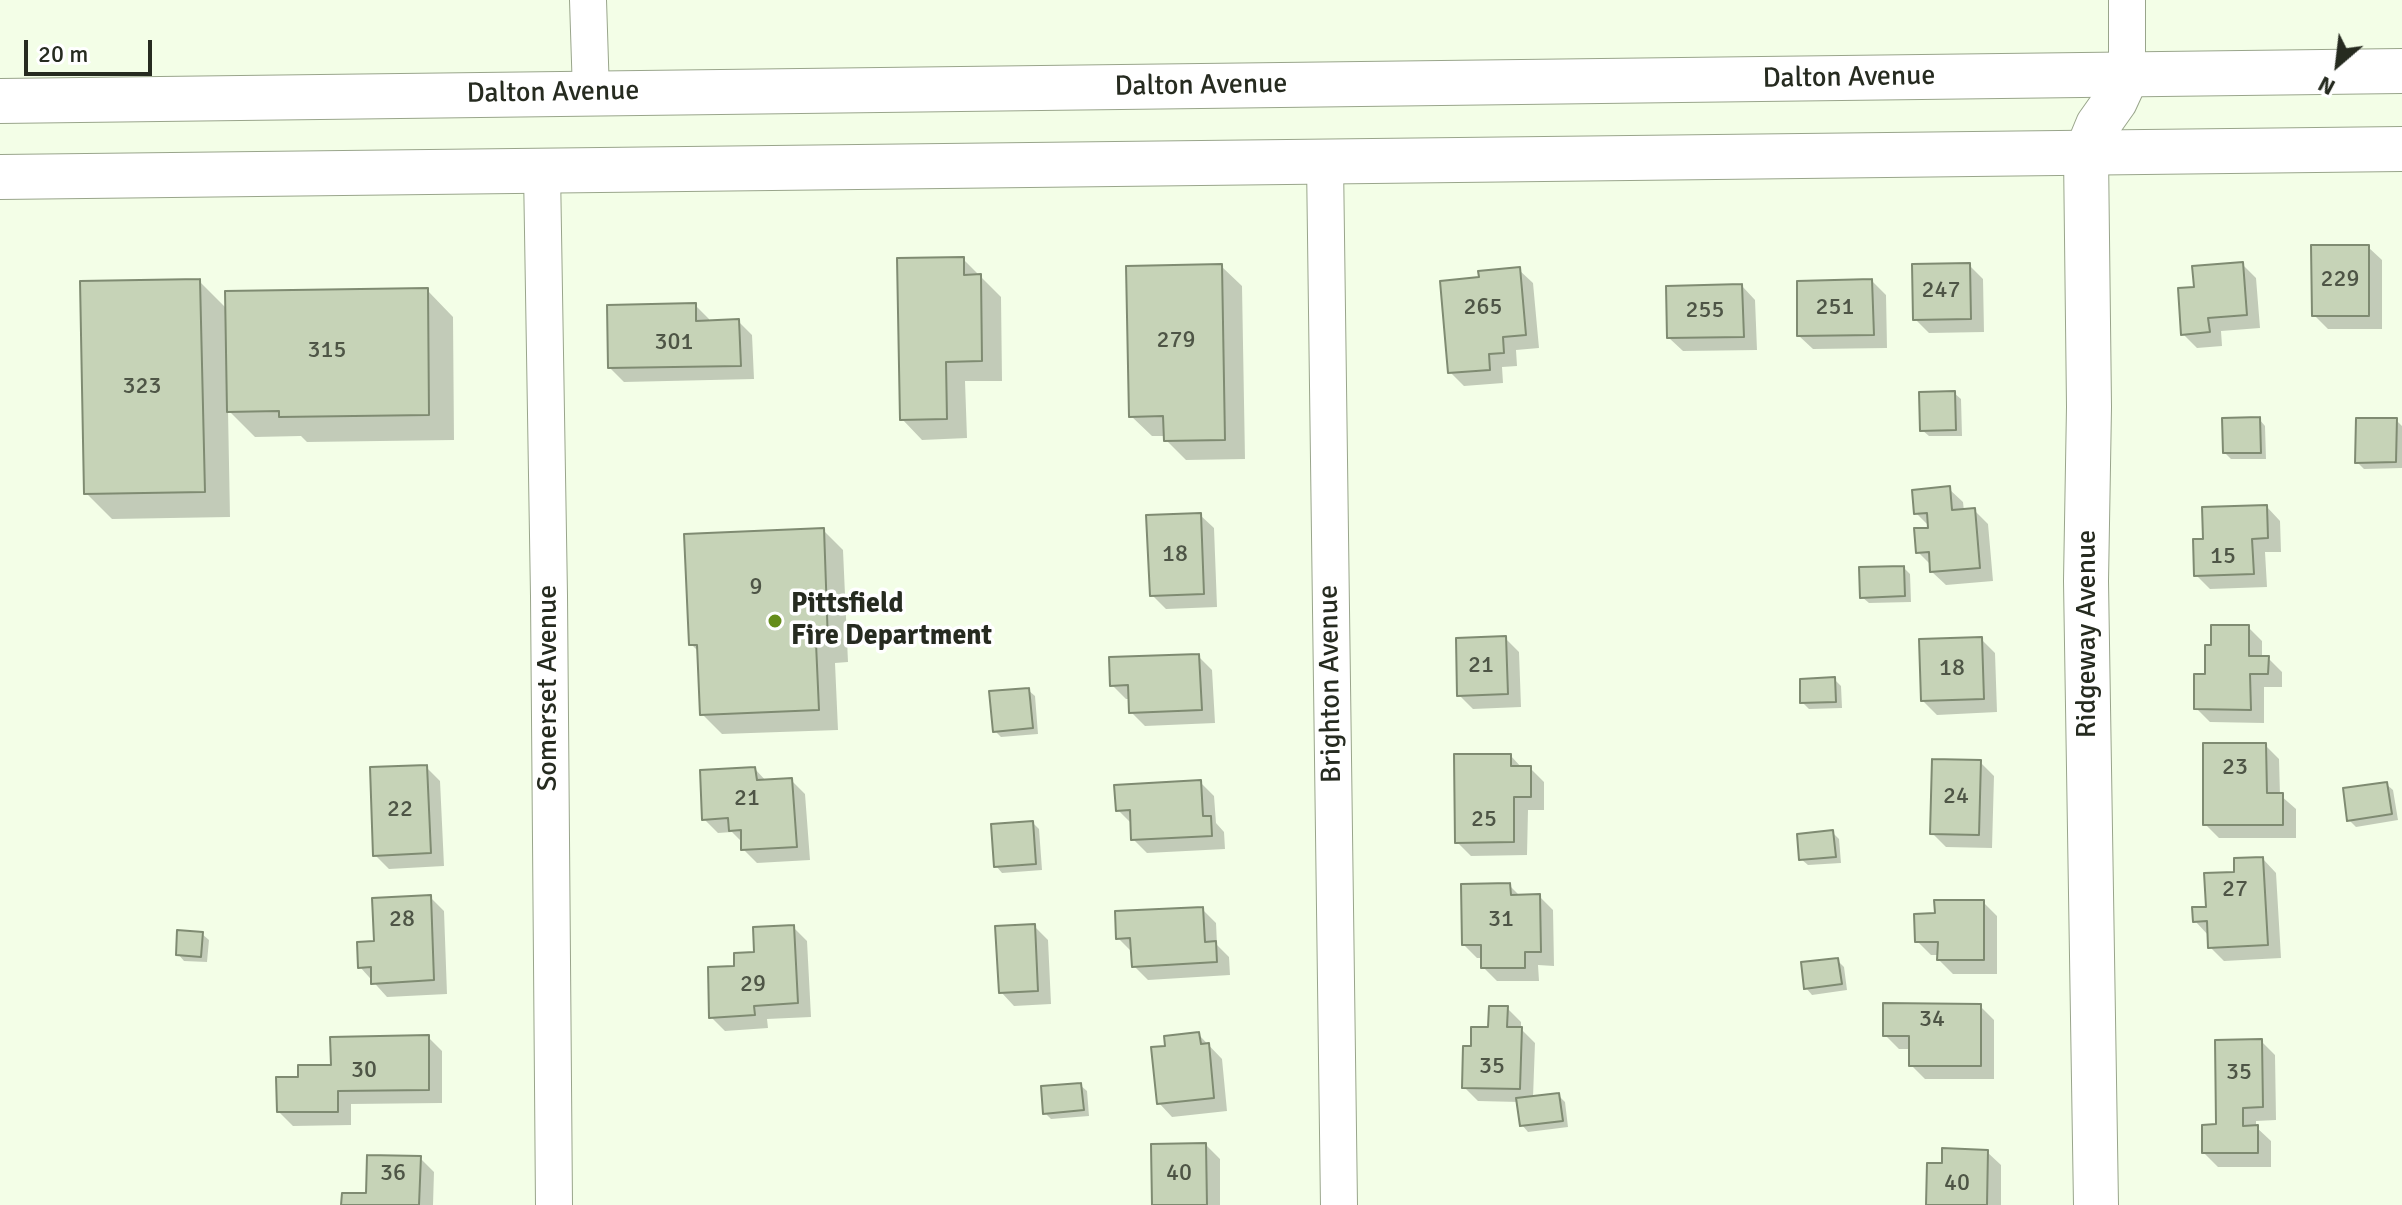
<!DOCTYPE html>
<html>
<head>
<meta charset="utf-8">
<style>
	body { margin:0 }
	#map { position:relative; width:2402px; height:1205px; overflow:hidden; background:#f3fee7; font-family:Signika,sans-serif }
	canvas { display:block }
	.north { position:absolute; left:2298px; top:24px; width:80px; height:80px; -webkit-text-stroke:6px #fff; paint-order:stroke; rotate:208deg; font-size:22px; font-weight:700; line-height:32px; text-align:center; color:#262b20 }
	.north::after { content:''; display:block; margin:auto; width:28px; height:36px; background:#262b20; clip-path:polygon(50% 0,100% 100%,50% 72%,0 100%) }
	.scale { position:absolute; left:24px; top:40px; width:128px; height:36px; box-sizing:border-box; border:4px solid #262b20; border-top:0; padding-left:10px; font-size:24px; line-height:28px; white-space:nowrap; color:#262b20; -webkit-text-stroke:6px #fff; paint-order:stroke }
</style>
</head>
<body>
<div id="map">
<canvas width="2402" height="1205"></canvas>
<div class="north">N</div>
<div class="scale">20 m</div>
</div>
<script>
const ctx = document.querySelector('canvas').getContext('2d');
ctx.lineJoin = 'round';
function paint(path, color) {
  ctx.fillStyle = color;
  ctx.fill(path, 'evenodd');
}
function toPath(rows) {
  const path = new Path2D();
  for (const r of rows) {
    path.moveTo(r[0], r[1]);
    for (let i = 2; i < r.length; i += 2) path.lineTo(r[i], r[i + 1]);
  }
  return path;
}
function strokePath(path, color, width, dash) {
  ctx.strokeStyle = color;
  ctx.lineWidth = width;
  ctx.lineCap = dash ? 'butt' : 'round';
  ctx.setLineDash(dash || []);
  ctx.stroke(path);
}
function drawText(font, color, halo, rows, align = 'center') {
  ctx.font = font + ' Signika,sans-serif';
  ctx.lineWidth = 7;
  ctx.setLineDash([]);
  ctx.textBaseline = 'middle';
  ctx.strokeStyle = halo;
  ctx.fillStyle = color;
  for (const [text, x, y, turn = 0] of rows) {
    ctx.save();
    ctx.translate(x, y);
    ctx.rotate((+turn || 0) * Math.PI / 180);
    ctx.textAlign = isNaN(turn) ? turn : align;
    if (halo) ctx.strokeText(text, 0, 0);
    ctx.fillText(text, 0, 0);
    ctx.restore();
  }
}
paint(toPath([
	[2368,247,2382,260,2382,329,2328,329,2314,315],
	[963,259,1001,297,1002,381,965,381,967,438,922,440,902,419],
	[2242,264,2256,278,2260,328,2221,331,2222,346,2197,348,2183,334,2196,289],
	[1969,265,1983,279,1984,332,1929,333,1915,319],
	[1221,266,1242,286,1245,459,1186,460,1166,440,1166,436,1152,436,1131,416],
	[1519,270,1533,283,1539,348,1516,350,1517,366,1502,367,1503,383,1464,386,1450,372,1481,279],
	[199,281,227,309,427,290,453,317,454,440,307,442,301,436,255,437,228,410,230,517,112,519,86,493],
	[1872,281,1886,295,1887,348,1813,349,1799,336],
	[1742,286,1755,300,1757,350,1683,351,1669,338],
	[695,305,709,319,709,322,738,321,752,335,754,379,624,382,610,368],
	[1954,393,1961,399,1962,436,1929,436,1922,430],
	[2259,419,2265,426,2266,459,2231,459,2224,452],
	[2396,420,2402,426,2402,468,2364,469,2357,462],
	[1949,489,1963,502,1964,511,1974,510,1988,524,1993,581,1946,585,1932,572,1932,566,1918,552,1930,527,1916,513],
	[2267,507,2280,521,2281,552,2265,552,2267,587,2210,589,2196,575,2205,541],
	[1200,515,1214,528,1217,607,1166,609,1152,595],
	[823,530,843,550,848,662,835,663,838,730,722,734,702,714,699,652,691,644],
	[1904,568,1910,574,1911,602,1869,603,1862,597],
	[2248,627,2262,641,2262,658,2268,658,2282,672,2282,687,2264,687,2264,723,2210,722,2196,708,2207,676,2213,647],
	[1505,638,1519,652,1521,707,1473,709,1459,695],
	[1981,639,1995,653,1997,712,1937,715,1923,701],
	[1198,656,1212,670,1215,723,1145,726,1131,712,1131,699,1126,699,1112,685],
	[1835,680,1841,686,1842,708,1809,709,1802,702],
	[1028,690,1035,696,1038,734,1001,737,995,731],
	[2265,745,2279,759,2280,795,2296,809,2296,838,2219,838,2205,824],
	[1511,756,1522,768,1530,768,1544,782,1544,810,1528,810,1527,855,1471,856,1457,842],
	[1980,762,1994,776,1992,848,1946,847,1932,833],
	[426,767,440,781,444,866,389,869,375,855],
	[755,769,767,782,791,780,805,794,810,860,757,863,743,849,743,843,732,832,718,833,704,819],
	[1200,782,1214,796,1216,823,1224,832,1225,849,1147,853,1133,839,1132,824,1118,810],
	[2386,784,2393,790,2398,820,2356,827,2349,820],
	[1033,823,1039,829,1042,870,1002,873,996,866],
	[1832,832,1839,839,1841,863,1808,865,1801,859],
	[2263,859,2276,873,2281,958,2224,961,2210,947,2209,936,2195,921,2208,909,2236,874],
	[1509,885,1521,897,1539,896,1553,910,1554,966,1538,965,1539,981,1497,981,1483,967,1483,958,1477,958,1463,944],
	[430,897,444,911,447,994,387,997,360,967],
	[1983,902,1997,916,1997,974,1953,974,1939,960,1939,955,1931,955,1917,941,1937,915],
	[1202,909,1216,923,1217,945,1229,957,1230,975,1148,980,1134,966,1133,953,1118,938],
	[1034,926,1048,940,1051,1004,1014,1006,1001,992],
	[793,927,807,941,811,1017,767,1019,768,1028,725,1031,711,1017,737,968],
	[202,934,209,940,207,962,184,961,178,954],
	[1837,960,1844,967,1847,990,1812,995,1806,988],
	[1980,1006,1994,1020,1994,1079,1925,1079,1911,1065,1911,1049,1899,1049,1885,1035],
	[1507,1008,1521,1022,1521,1029,1535,1043,1533,1098,1558,1095,1565,1102,1568,1127,1528,1132,1522,1125,1519,1102,1478,1101,1464,1087,1490,1029],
	[1199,1035,1222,1059,1227,1111,1172,1117,1159,1103,1167,1048],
	[428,1037,442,1051,442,1103,351,1104,351,1125,293,1126,279,1112,300,1079],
	[2261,1041,2275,1055,2276,1120,2256,1121,2256,1127,2271,1141,2271,1167,2218,1167,2204,1153],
	[1080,1085,1087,1091,1089,1116,1051,1119,1045,1113],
	[1206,1145,1220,1159,1220,1205,1154,1205],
	[1987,1152,2001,1165,2001,1205,1928,1205,1944,1165],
	[420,1158,434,1172,433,1205,343,1205,368,1195]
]), '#0003');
const building = toPath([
	[2311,245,2369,245,2369,316,2312,316,2311,245],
	[964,257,964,275,981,274,982,361,946,362,947,419,900,420,897,258,964,257],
	[2243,262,2247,315,2208,318,2210,332,2181,335,2178,288,2194,287,2192,266,2243,262],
	[1970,263,1971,319,1913,320,1912,264,1970,263],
	[1222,264,1225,440,1164,441,1163,416,1129,417,1126,266,1222,264],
	[1520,267,1526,335,1503,337,1504,353,1489,354,1490,370,1448,373,1440,281,1479,277,1478,271,1520,267],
	[200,279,205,492,84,494,80,281,200,279],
	[1872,279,1874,335,1797,336,1797,281,1872,279],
	[1742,284,1744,337,1667,338,1666,286,1742,284],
	[428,288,429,415,279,417,279,411,227,412,225,291,428,288],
	[696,303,696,321,739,319,741,366,608,368,607,305,696,303],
	[1955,391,1956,430,1920,431,1919,392,1955,391],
	[2260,417,2261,453,2223,453,2222,418,2260,417],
	[2356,418,2397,418,2396,462,2355,463,2356,418],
	[1950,486,1952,510,1975,508,1980,568,1930,572,1929,552,1916,553,1914,528,1928,528,1927,513,1914,514,1912,490,1950,486],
	[2267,505,2268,538,2252,539,2254,574,2194,576,2193,539,2203,539,2202,507,2267,505],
	[1201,513,1204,594,1150,596,1146,515,1201,513],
	[824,528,828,643,816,643,819,710,700,715,697,645,689,645,684,534,824,528],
	[1904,566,1905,596,1860,598,1859,567,1904,566],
	[2211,625,2249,625,2249,656,2269,656,2268,674,2250,674,2251,710,2194,709,2194,674,2205,674,2205,645,2211,645,2211,625],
	[1506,636,1508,694,1457,696,1456,638,1506,636],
	[1982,637,1984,699,1921,701,1919,639,1982,637],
	[1199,654,1202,710,1129,713,1128,685,1110,686,1109,657,1199,654],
	[1835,677,1836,702,1800,703,1800,679,1835,677],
	[1029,688,1033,728,993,732,989,691,1029,688],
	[2203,743,2266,743,2267,793,2283,793,2283,825,2203,825,2203,743],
	[1454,754,1511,754,1511,766,1531,766,1531,797,1514,797,1514,842,1455,843,1454,754],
	[1932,759,1981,760,1979,835,1930,834,1932,759],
	[427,765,431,853,373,856,370,767,427,765],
	[755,767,757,780,792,778,797,847,741,850,741,830,729,831,728,818,702,820,700,770,755,767],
	[1201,780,1203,816,1211,816,1212,836,1131,840,1130,810,1116,811,1114,785,1201,780],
	[2387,782,2392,814,2347,821,2343,788,2387,782],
	[1033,821,1036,864,994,867,991,824,1033,821],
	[1833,830,1836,857,1799,860,1797,834,1833,830],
	[2263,857,2268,945,2208,948,2207,921,2193,922,2192,907,2206,907,2204,873,2234,872,2234,858,2263,857],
	[1510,883,1511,895,1540,894,1541,952,1525,952,1525,968,1481,968,1481,945,1462,945,1461,884,1510,883],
	[431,895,434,980,371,984,371,967,358,968,357,942,374,941,372,898,431,895],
	[1934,900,1984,900,1984,960,1937,960,1938,942,1915,942,1914,914,1935,913,1934,900],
	[1203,907,1205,942,1216,941,1217,962,1132,967,1130,938,1116,939,1115,911,1203,907],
	[1035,924,1038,991,999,993,995,926,1035,924],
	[794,925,798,1003,754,1006,755,1015,709,1018,708,967,734,966,734,953,754,952,753,927,794,925],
	[177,930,203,932,201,957,176,955,177,930],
	[1838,958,1842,984,1804,989,1801,962,1838,958],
	[1883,1003,1981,1004,1981,1066,1909,1066,1909,1036,1883,1036,1883,1003],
	[1489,1006,1508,1006,1507,1027,1522,1027,1520,1089,1462,1088,1463,1046,1471,1046,1471,1027,1488,1027,1489,1006],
	[1199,1032,1201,1044,1209,1043,1214,1098,1157,1104,1151,1047,1165,1046,1164,1036,1199,1032],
	[429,1035,429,1090,338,1091,338,1112,277,1112,276,1077,298,1077,298,1065,331,1065,330,1037,429,1035],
	[2262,1039,2263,1107,2243,1108,2243,1126,2258,1125,2258,1153,2202,1153,2202,1125,2216,1124,2215,1040,2262,1039],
	[1081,1083,1084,1110,1043,1114,1041,1086,1081,1083],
	[1559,1093,1563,1121,1520,1126,1516,1098,1559,1093],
	[1206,1143,1207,1205,1152,1205,1151,1144,1206,1143],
	[1942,1148,1988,1150,1987,1205,1926,1205,1927,1163,1942,1163,1942,1148],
	[367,1155,421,1156,419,1205,341,1205,342,1193,366,1193,367,1155]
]);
paint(building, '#c6d3b7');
strokePath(building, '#7f8b72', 2);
const street = toPath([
	[588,0,591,93],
	[2127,0,2127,75],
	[1325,162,1339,1205],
	[542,171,549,596,554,1205]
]);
const secondary = toPath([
	[2096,1205,2086,581,2089,407,2086,154,2098,125,2115,101,2127,75]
]);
const primary = toPath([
	[0,101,2402,71],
	[0,177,2402,149]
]);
strokePath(street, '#99a58b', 38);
strokePath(secondary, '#99a58b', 46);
strokePath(primary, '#99a58b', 46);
strokePath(street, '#fff', 36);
strokePath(secondary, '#fff', 44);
strokePath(primary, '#fff', 44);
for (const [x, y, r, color] of [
	[775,621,8,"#658d1a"]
]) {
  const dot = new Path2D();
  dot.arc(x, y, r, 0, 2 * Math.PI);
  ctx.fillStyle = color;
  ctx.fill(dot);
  strokePath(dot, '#fff', 3);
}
drawText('24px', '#4e5546', null, [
	["229",2340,280],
	["247",1941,291],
	["265",1483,308],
	["251",1835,308],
	["255",1705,311],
	["279",1176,341],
	["301",674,343],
	["315",327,351],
	["323",142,387],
	["18",1175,555],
	["15",2223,557],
	["9",756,588],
	["21",1481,666],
	["18",1952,669],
	["23",2235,768],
	["24",1956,797],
	["21",747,799],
	["22",400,810],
	["25",1484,820],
	["27",2235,890],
	["28",402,920],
	["31",1501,920],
	["29",753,985],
	["34",1932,1020],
	["35",1492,1067],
	["30",364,1071],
	["35",2239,1073],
	["36",393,1174],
	["40",1179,1174],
	["40",1957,1184]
]);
drawText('28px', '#262b20', '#fff', [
	["Dalton Avenue",1849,78,-1],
	["Dalton Avenue",1201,86,-1],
	["Dalton Avenue",553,93,-1],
	["Ridgeway Avenue",2088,634,-90],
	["Brighton Avenue",1331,684,-91],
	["Somerset Avenue",549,688,-90]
]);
drawText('bold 28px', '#262b20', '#fff', [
	["Pittsfield",791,605],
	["Fire Department",791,637]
], 'left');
</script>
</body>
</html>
